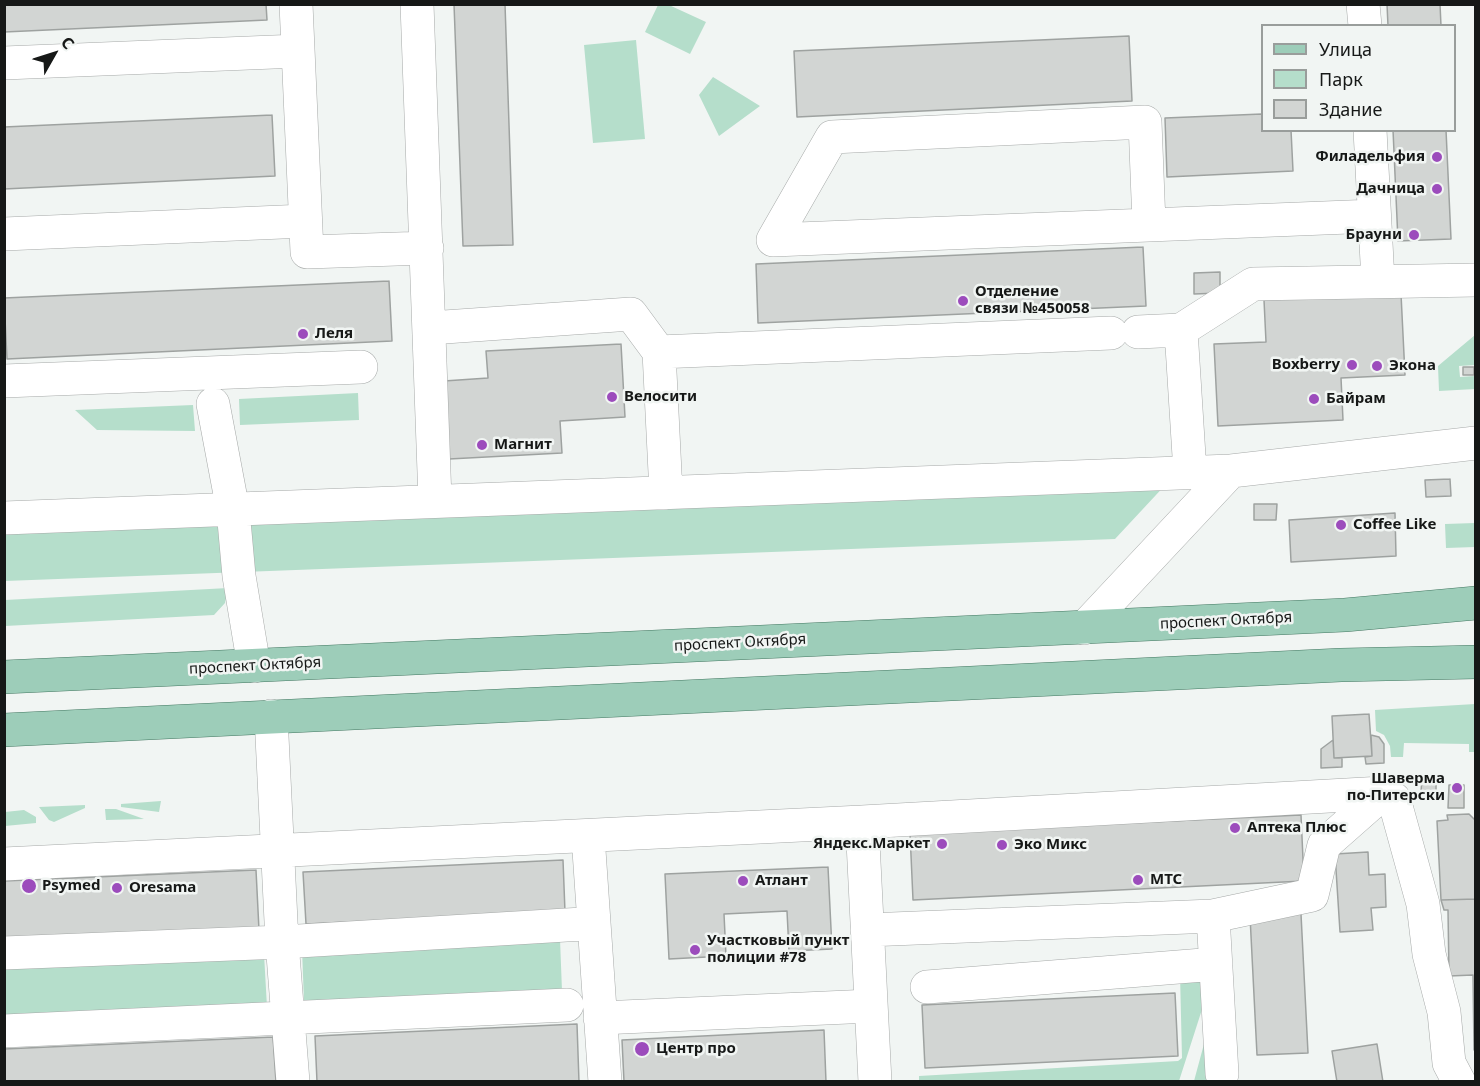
<!DOCTYPE html>
<html>
<head>
<meta charset="utf-8">
<style>
	body { margin:0 }
	#map { position:relative; width:1480px; height:1086px; overflow:hidden; background:#f1f5f3; font-family:"Noto Sans",sans-serif }
	canvas { display:block }
	.frame { position:absolute; inset:0; border:6px solid #161817; pointer-events:none }
	.legend { position:absolute; left:1261px; top:24px; width:195px; height:108px; box-sizing:border-box; background:#f1f5f3; border:2px solid #999d9b; margin:0; padding:8px 10px; list-style:none; font-size:18px; color:#161817 }
	.legend li { display:flex; align-items:center; gap:12px; height:30px }
	.legend b { width:30px; border:2px solid #999d9b }
	.north { position:absolute; left:24px; top:24px; width:60px; height:60px; -webkit-text-stroke:4px #f1f5f3; paint-order:stroke; rotate:51deg; font-size:16px; font-weight:700; line-height:24px; text-align:center; color:#161817 }
	.north::after { content:''; display:block; margin:auto; width:21px; height:27px; background:#161817; clip-path:polygon(50% 0,100% 100%,50% 72%,0 100%) }
</style>
</head>
<body>
<div id="map">
<canvas width="1480" height="1086"></canvas>
<div class="frame"></div>
<ul class="legend">
<li><b style="height:8px;background:#9dcdb9"></b>Улица</li>
<li><b style="height:16px;background:#b5decb"></b>Парк</li>
<li><b style="height:16px;background:#d2d5d3"></b>Здание</li>
</ul>
<div class="north">С</div>
</div>
<script>
const ctx = document.querySelector('canvas').getContext('2d');
ctx.lineJoin = 'round';
function paint(path, color) {
  ctx.fillStyle = color;
  ctx.fill(path, 'evenodd');
}
function toPath(rows) {
  const path = new Path2D();
  for (const r of rows) {
    path.moveTo(r[0], r[1]);
    for (let i = 2; i < r.length; i += 2) path.lineTo(r[i], r[i + 1]);
  }
  return path;
}
function strokePath(path, color, width, dash) {
  ctx.strokeStyle = color;
  ctx.lineWidth = width;
  ctx.lineCap = dash ? 'butt' : 'round';
  ctx.setLineDash(dash || []);
  ctx.stroke(path);
}
function drawText(font, color, halo, rows, align = 'center') {
  ctx.font = font + ' "Noto Sans",sans-serif';
  ctx.lineWidth = 5;
  ctx.setLineDash([]);
  ctx.textBaseline = 'middle';
  ctx.strokeStyle = halo;
  ctx.fillStyle = color;
  for (const [text, x, y, turn = 0] of rows) {
    ctx.save();
    ctx.translate(x, y);
    ctx.rotate((+turn || 0) * Math.PI / 180);
    ctx.textAlign = isNaN(turn) ? turn : align;
    if (halo) ctx.strokeText(text, 0, 0);
    ctx.fillText(text, 0, 0);
    ctx.restore();
  }
}
paint(toPath([
	[658,5,669,5,706,22,690,54,645,32],
	[636,40,645,139,593,143,584,45],
	[713,77,760,106,719,136,699,95],
	[1475,335,1475,365,1459,366,1460,377,1475,376,1475,389,1439,391,1438,366],
	[358,393,359,420,240,425,239,399],
	[193,405,195,431,97,430,75,410],
	[1169,481,1115,539,5,581,4,530],
	[1475,523,1475,547,1446,548,1445,524],
	[228,588,225,603,214,615,5,626,5,600],
	[1475,704,1475,752,1469,752,1469,744,1404,743,1403,757,1391,757,1390,746,1384,735,1376,731,1375,710],
	[161,801,159,812,121,807,121,804],
	[85,805,85,808,54,822,49,820,39,807],
	[105,809,116,809,144,819,106,820],
	[24,810,36,817,36,823,5,826,5,812],
	[560,939,562,991,304,1002,302,949],
	[264,954,267,1007,5,1020,5,966],
	[1205,973,1206,997,1179,1081,919,1082,919,1076,1178,1061,1182,1058,1180,974],
	[1211,1018,1213,1081,1194,1081]
]), '#b5decb');
const building = toPath([
	[4,4,266,4,267,20,4,32,4,4],
	[454,4,505,4,513,245,463,246,454,4],
	[1387,4,1440,4,1441,26,1388,26,1387,4],
	[1129,36,1132,101,797,117,794,51,1129,36],
	[1262,114,1262,130,1291,130,1293,171,1167,177,1165,118,1262,114],
	[272,115,275,176,4,189,4,127,272,115],
	[1393,130,1446,130,1451,239,1398,241,1393,130],
	[1143,247,1146,306,758,323,756,264,1143,247],
	[1220,272,1220,293,1194,294,1194,273,1220,272],
	[389,281,392,341,7,359,4,298,389,281],
	[1401,294,1405,375,1341,378,1343,420,1218,426,1214,344,1266,342,1264,300,1401,294],
	[621,344,625,417,560,421,562,453,449,459,444,381,488,378,486,351,621,344],
	[1463,367,1474,367,1474,375,1463,375,1463,367],
	[1450,479,1451,496,1426,497,1425,480,1450,479],
	[1254,504,1277,504,1276,520,1254,520,1254,504],
	[1395,513,1396,556,1291,562,1289,520,1395,513],
	[1369,714,1372,756,1334,758,1332,716,1369,714],
	[1371,735,1379,737,1384,744,1384,763,1366,764,1365,757,1372,756,1371,735],
	[1333,740,1334,758,1342,758,1342,767,1321,768,1321,749,1333,740],
	[1422,778,1436,778,1436,792,1421,792,1422,778],
	[1449,785,1464,785,1464,808,1448,808,1449,785],
	[1469,814,1476,821,1476,899,1441,900,1437,821,1448,820,1447,815,1469,814],
	[1301,815,1304,881,913,900,910,833,1301,815],
	[1368,852,1369,875,1385,874,1386,907,1371,908,1373,930,1340,932,1335,854,1368,852],
	[563,860,565,912,306,924,303,872,563,860],
	[828,867,832,949,789,951,787,911,724,914,726,956,669,959,665,874,828,867],
	[256,870,259,930,4,941,4,881,256,870],
	[1476,899,1476,1050,1474,1050,1473,975,1449,976,1448,910,1444,910,1441,900,1476,899],
	[1301,914,1308,1053,1257,1055,1250,916,1301,914],
	[1175,993,1178,1056,925,1068,922,1005,1175,993],
	[577,1024,579,1082,317,1082,315,1036,577,1024],
	[824,1030,826,1082,624,1082,622,1040,824,1030],
	[273,1037,276,1082,4,1082,4,1049,273,1037],
	[1377,1044,1383,1082,1337,1082,1332,1051,1377,1044]
]);
paint(building, '#d2d5d3');
strokePath(building, '#9ea2a0', 1.5);
const minor = toPath([
	[296,4,307,252,427,248],
	[417,4,435,500],
	[1363,4,1365,26],
	[4,63,298,51],
	[1370,130,1378,281],
	[4,234,305,221],
	[773,240,1374,216],
	[773,240,832,137,1145,122,1149,224],
	[430,328,631,314,659,352,666,493],
	[1138,332,1181,330],
	[659,352,1111,333],
	[4,381,361,367],
	[213,404,233,510,239,576,254,666],
	[1190,472,1181,330,1253,284,1476,280],
	[4,518,1231,471,1476,443],
	[1084,628,1231,471],
	[271,716,282,942,293,1082],
	[862,822,875,1082],
	[588,836,605,1082],
	[4,864,862,822,1383,793,1394,799,1423,904,1429,954,1444,1012,1449,1063,1459,1082],
	[1213,916,1312,895,1324,845,1383,793],
	[867,930,1213,916,1222,1074],
	[4,953,282,942,583,924],
	[927,987,1216,964],
	[600,1018,871,1006],
	[4,1031,567,1005]
]);
const major = toPath([
	[4,677,1345,615,1476,603],
	[4,730,1341,665,1476,662]
]);
strokePath(minor, '#a6a9a8', 34);
strokePath(major, '#447862', 34);
strokePath(minor, '#fff', 33);
strokePath(major, '#9dcdb9', 33);
for (const [x, y, r, color] of [
	[1437,157,6,"#9c4cbc"],
	[1437,189,6,"#9c4cbc"],
	[1414,235,6,"#9c4cbc"],
	[963,301,6,"#9c4cbc"],
	[303,334,6,"#9c4cbc"],
	[1352,365,6,"#9c4cbc"],
	[1377,366,6,"#9c4cbc"],
	[612,397,6,"#9c4cbc"],
	[1314,399,6,"#9c4cbc"],
	[482,445,6,"#9c4cbc"],
	[1341,525,6,"#9c4cbc"],
	[1457,788,6,"#9c4cbc"],
	[1235,828,6,"#9c4cbc"],
	[942,844,6,"#9c4cbc"],
	[1002,845,6,"#9c4cbc"],
	[1138,880,6,"#9c4cbc"],
	[743,881,6,"#9c4cbc"],
	[29,886,8,"#9c4cbc"],
	[117,888,6,"#9c4cbc"],
	[695,950,6,"#9c4cbc"],
	[642,1049,8,"#9c4cbc"]
]) {
  const dot = new Path2D();
  dot.arc(x, y, r, 0, 2 * Math.PI);
  ctx.fillStyle = color;
  ctx.fill(dot);
  strokePath(dot, '#f1f5f3', 2);
}
drawText('bold 15px', '#161817', '#f1f5f3', [
	["Филадельфия",1425,157,"right"],
	["Дачница",1425,189,"right"],
	["Брауни",1402,235,"right"],
	["Отделение",975,292],
	["связи №450058",975,309],
	["Леля",315,334],
	["Boxberry",1340,365,"right"],
	["Экона",1389,366],
	["Велосити",624,397],
	["Байрам",1326,399],
	["Магнит",494,445],
	["Coffee Like",1353,525],
	["Шаверма",1445,779,"right"],
	["по-Питерски",1445,796,"right"],
	["Аптека Плюс",1247,828],
	["Яндекс.Маркет",930,844,"right"],
	["Эко Микс",1014,845],
	["МТС",1150,880],
	["Атлант",755,881],
	["Psymed",42,886],
	["Oresama",129,888],
	["Участковый пункт",707,941],
	["полиции #78",707,958],
	["Центр про",656,1049]
], 'left');
drawText('15px', '#161817', '#f1f5f3', [
	["проспект Октября",1226,621,-3],
	["проспект Октября",740,643,-3],
	["проспект Октября",255,666,-3]
]);
</script>
</body>
</html>
